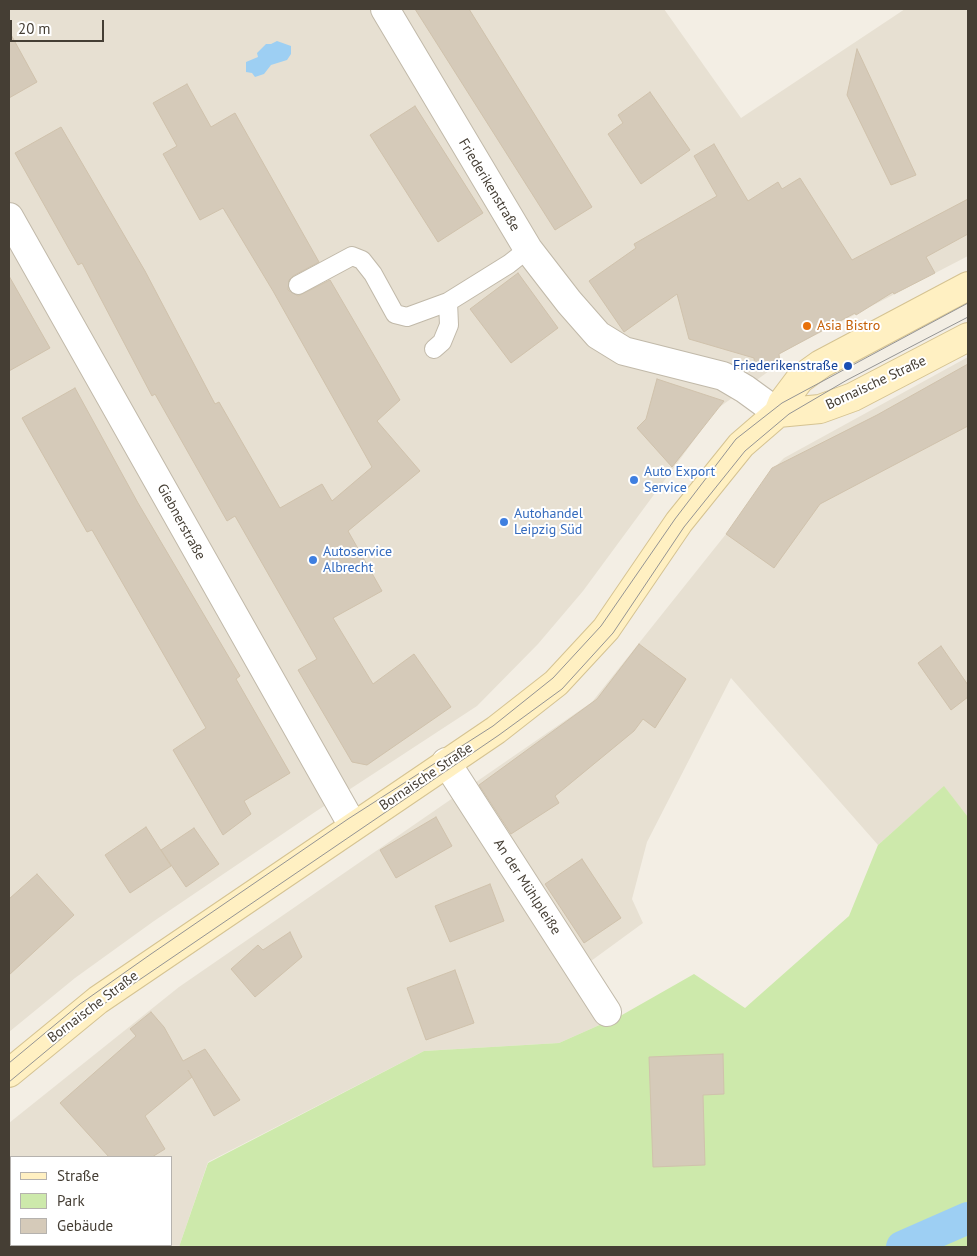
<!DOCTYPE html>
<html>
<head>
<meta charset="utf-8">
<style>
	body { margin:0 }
	#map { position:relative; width:977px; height:1256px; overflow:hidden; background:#f3eee4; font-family:"PT Sans",sans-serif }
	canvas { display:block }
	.frame { position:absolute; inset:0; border:10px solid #453e34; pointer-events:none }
	.legend { position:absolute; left:10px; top:1156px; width:162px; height:90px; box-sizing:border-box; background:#fff; border:1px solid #b5b2ae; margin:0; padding:6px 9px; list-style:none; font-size:15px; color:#453e34 }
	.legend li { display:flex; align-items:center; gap:10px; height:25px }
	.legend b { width:25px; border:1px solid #b5b2ae }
	.scale { position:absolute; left:10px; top:20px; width:94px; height:22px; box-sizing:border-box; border:2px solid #453e34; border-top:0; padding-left:6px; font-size:15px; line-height:18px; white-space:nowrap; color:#453e34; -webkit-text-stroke:4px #fff; paint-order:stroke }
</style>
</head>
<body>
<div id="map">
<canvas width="977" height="1256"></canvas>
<div class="frame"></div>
<ul class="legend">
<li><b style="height:6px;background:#fff0c2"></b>Straße</li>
<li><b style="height:14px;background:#cde9ab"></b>Park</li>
<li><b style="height:14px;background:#d5cab9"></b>Gebäude</li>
</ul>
<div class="scale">20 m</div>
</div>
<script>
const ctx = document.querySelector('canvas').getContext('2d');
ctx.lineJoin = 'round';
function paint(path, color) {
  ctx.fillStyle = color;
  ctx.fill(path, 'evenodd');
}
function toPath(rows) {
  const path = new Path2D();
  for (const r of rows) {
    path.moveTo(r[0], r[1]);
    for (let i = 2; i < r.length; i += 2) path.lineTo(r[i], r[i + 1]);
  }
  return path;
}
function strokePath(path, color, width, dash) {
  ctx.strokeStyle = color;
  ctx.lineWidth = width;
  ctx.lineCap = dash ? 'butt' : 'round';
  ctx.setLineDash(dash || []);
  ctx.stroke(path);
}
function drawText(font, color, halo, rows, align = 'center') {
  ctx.font = font + ' "PT Sans",sans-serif';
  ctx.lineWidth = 4;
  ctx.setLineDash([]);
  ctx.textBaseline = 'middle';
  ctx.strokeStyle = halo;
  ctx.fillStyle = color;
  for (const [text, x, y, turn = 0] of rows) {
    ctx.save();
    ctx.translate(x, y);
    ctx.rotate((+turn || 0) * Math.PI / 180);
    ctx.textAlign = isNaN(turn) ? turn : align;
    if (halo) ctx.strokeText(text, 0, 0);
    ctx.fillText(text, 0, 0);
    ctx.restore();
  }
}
paint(toPath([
	[9,9,664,9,741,118,905,9,968,9,968,256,779,354,780,363,717,409,583,591,538,644,477,706,315,812,154,921,75,978,9,1032],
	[968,357,968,817,944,787,878,845,731,678,647,842,632,899,643,923,591,961,622,1015,559,1043,424,1051,208,1162,179,1247,9,1247,9,1123,179,987,592,702,726,534,769,473,784,458],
	[11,1157,171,1157,171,1245,11,1245]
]), '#e7e0d2');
paint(toPath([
	[944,786,968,817,968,1247,179,1247,208,1163,424,1051,559,1043,622,1015,694,974,745,1008,849,916,878,845]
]), '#cde9ab');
paint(toPath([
	[277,41,291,46,291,54,287,60,271,65,264,74,255,77,252,73,246,72,246,62,258,57,257,53,266,44,271,44]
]), '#9dcff3');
strokePath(toPath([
	[902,1247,968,1218]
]), '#9dcff3', 32);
const building = toPath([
	[415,9,469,9,592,207,555,230,415,9],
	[9,31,37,82,9,98,9,31],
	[857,49,916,175,891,185,847,95,857,49],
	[187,84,211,127,235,113,319,262,293,276,289,280,288,290,298,296,330,280,400,400,377,421,420,471,348,531,382,591,333,618,373,684,414,654,451,707,367,765,352,762,298,670,317,659,235,516,227,521,155,394,152,396,82,263,78,265,15,153,61,127,145,271,215,404,219,402,280,508,322,484,332,501,372,467,273,291,223,208,200,220,163,154,177,146,153,103,187,84],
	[650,92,690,150,641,184,608,134,623,123,618,115,650,92],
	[415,106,483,213,438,242,370,135,415,106],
	[714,144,748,201,778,182,782,189,800,178,852,260,968,199,968,234,926,257,935,273,894,294,893,292,856,315,855,313,779,354,780,363,755,367,754,358,689,339,677,294,624,332,589,281,636,248,634,244,717,196,694,156,714,144],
	[518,273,558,328,511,363,470,309,518,273],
	[9,276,50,348,9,371,9,276],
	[968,364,968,426,820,504,774,568,726,534,772,468,877,415,968,364],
	[657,379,724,401,672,467,637,428,646,419,657,379],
	[75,388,138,503,240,676,236,679,290,773,244,801,251,814,223,835,173,750,206,728,92,530,87,532,22,418,75,388],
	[639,644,686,679,655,728,643,719,634,731,555,796,559,803,511,834,479,785,597,699,639,644],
	[941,646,968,685,968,697,951,710,918,663,941,646],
	[436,817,452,846,396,878,380,850,436,817],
	[146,827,171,866,130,893,105,855,146,827],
	[194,828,219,864,186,887,161,850,194,828],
	[582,859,621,918,584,943,545,884,582,859],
	[37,874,74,915,9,975,9,899,37,874],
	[490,884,504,921,450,942,435,906,490,884],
	[290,932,302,957,255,997,231,969,258,945,263,950,290,932],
	[455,970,474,1023,426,1040,407,988,455,970],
	[151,1012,164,1027,183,1061,205,1049,240,1100,214,1116,188,1070,192,1077,145,1116,165,1149,152,1157,109,1157,60,1103,136,1036,130,1029,151,1012],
	[723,1054,724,1094,703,1095,705,1165,653,1167,649,1057,723,1054]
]);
paint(building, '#d5cab9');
strokePath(building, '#d0c2ac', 1);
const service = toPath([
	[298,285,352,256,362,260,373,274,395,314,407,317,448,302,509,264,528,249],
	[434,349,442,342,449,325,448,302]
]);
const minor = toPath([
	[385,9,528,249,569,302,598,335,624,351,723,376,745,389,778,413],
	[9,217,353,826],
	[446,762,607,1012]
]);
const secondary = toPath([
	[778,413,820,409,853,397,968,337],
	[9,1073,98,1000,496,730,556,683,606,629,679,522,741,445,778,413,782,403,800,379,821,364,968,286]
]);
strokePath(service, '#c1b9a9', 20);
strokePath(minor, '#c1b9a9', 30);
strokePath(secondary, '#d5c392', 30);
strokePath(service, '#fff', 18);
strokePath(minor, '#fff', 28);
strokePath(secondary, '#fff0c2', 28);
strokePath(toPath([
	[9,1063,80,1004,151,954,348,819,493,726,553,678,601,626,675,519,736,439,782,403,968,303],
	[9,1082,98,1008,499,735,562,689,613,633,684,527,745,451,789,414,847,380,968,317]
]), '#949494', 1);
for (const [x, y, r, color] of [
	[807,326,5,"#e8710a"],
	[848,366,5,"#1a4fb4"],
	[634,480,5,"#3f7fe0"],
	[504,522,5,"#3f7fe0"],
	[313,560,5,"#3f7fe0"]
]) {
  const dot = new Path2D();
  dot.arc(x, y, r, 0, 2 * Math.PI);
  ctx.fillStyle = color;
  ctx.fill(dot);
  strokePath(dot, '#fff', 2);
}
drawText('14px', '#453e34', '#fff', [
	["Friederikenstraße",489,185,59],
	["Bornaische Straße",876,383,-25],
	["Giebnerstraße",181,522,61],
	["Bornaische Straße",426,777,-34],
	["An der Mühlpleiße",527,887,57],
	["Bornaische Straße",93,1007,-37]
]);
drawText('14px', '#c56008', '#fff', [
	["Asia Bistro",817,326]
], 'left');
drawText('14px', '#164399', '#fff', [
	["Friederikenstraße",838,366]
], 'right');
drawText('14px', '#366cbe', '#fff', [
	["Auto Export",644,472],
	["Service",644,488],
	["Autohandel",514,514],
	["Leipzig Süd",514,530],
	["Autoservice",323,552],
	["Albrecht",323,568]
], 'left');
</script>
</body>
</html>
